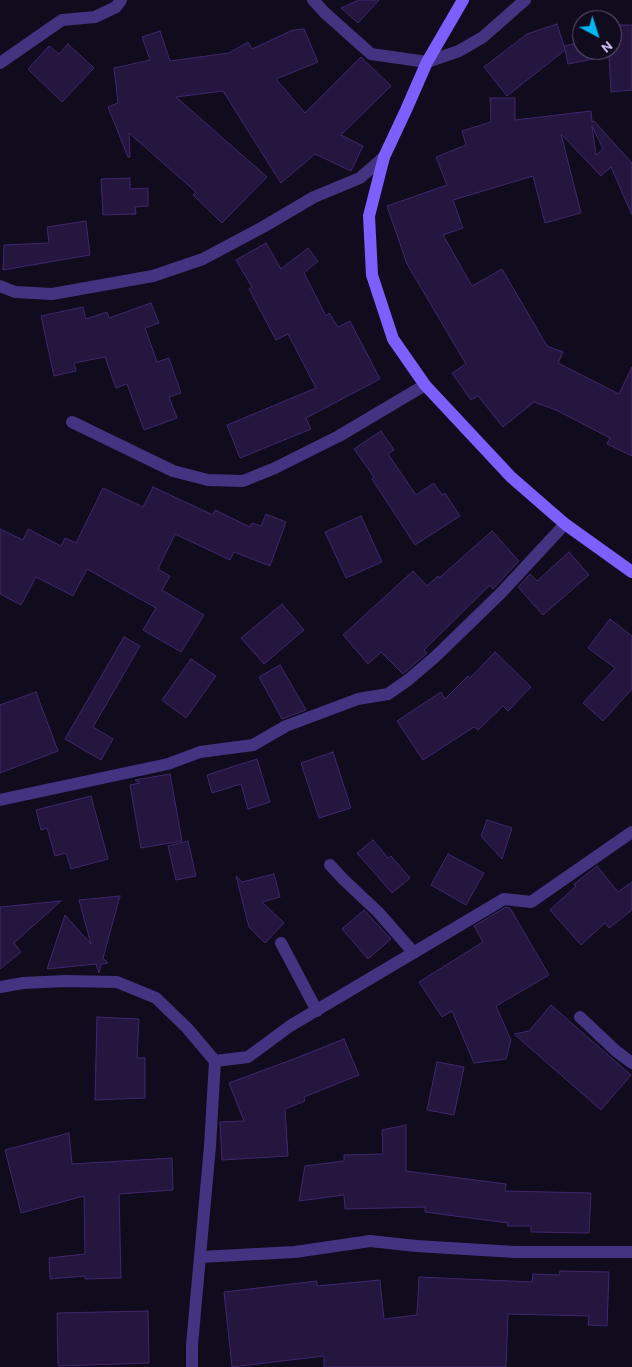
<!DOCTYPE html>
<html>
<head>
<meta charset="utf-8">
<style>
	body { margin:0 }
	#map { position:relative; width:632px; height:1367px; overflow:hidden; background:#110b1e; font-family:Overpass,sans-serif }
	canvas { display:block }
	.north { position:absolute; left:572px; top:10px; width:50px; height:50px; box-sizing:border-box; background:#110b1e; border:1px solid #605778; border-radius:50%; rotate:140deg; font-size:14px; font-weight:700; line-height:20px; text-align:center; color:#d7c8ff }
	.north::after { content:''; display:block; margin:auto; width:18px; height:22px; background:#00b6f3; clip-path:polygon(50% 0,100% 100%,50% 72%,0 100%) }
</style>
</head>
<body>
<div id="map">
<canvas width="632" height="1367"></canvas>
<div class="north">N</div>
</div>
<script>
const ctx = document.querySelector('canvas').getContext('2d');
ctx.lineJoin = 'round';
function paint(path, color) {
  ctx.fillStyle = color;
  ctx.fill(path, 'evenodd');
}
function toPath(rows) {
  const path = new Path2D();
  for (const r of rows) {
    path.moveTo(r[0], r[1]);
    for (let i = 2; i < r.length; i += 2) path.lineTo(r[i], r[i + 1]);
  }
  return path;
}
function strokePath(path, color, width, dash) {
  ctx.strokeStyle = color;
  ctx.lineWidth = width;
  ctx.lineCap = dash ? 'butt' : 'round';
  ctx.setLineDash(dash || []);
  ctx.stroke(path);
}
const building = toPath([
	[359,0,379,0,358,23,341,8,359,0],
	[557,24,565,49,564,46,582,42,582,50,612,50,612,25,632,25,632,90,611,92,609,56,568,64,565,50,507,96,484,67,527,34,557,24],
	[304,29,318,62,276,79,305,113,361,57,391,86,341,135,363,146,351,171,315,154,281,183,223,91,176,97,267,177,222,223,193,195,196,192,129,133,130,157,128,157,108,107,118,103,114,68,150,60,142,37,160,31,170,61,229,53,248,42,252,49,293,30,304,29],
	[68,44,94,68,62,102,28,69,49,46,59,54,68,44],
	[490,98,515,98,515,120,591,111,592,122,594,121,632,163,632,215,611,167,601,176,561,134,581,213,545,223,533,176,453,200,463,228,443,235,472,286,502,269,547,346,563,352,558,363,619,394,632,367,632,456,607,444,610,438,556,410,534,402,503,427,478,396,471,400,452,373,466,364,407,264,387,206,447,185,436,157,466,145,462,131,491,122,490,98],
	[592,126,603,149,596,155,592,126],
	[130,178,130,189,148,188,148,206,135,207,136,214,103,215,101,179,130,178],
	[86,221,90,255,3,270,4,245,49,243,47,227,86,221],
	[266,243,281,269,308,248,318,261,304,273,326,316,329,313,338,327,350,321,380,379,306,418,311,429,240,458,227,425,316,388,288,334,276,340,249,289,252,287,236,260,266,243],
	[151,303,159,323,145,328,157,362,169,358,181,393,169,397,177,418,144,430,127,384,116,388,105,357,74,363,76,371,54,376,41,316,83,307,86,319,107,312,109,318,151,303],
	[381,431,394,450,388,454,416,495,434,483,442,495,445,493,460,516,415,545,372,479,374,477,354,449,381,431],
	[153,487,213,515,215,510,250,527,252,523,261,526,266,514,286,522,270,566,234,552,230,560,175,534,158,569,170,576,162,590,204,615,181,652,143,630,156,608,87,569,73,596,36,577,21,605,0,594,0,529,23,540,28,529,61,546,65,538,76,543,103,488,143,507,153,487],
	[361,516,382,562,346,578,325,532,361,516],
	[492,531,519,561,493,589,490,585,424,650,427,653,403,674,381,652,368,664,343,635,413,571,427,586,438,576,439,578,492,531],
	[569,552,589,575,543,615,518,587,530,574,537,581,569,552],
	[282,604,304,630,264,664,241,638,282,604],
	[610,619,632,636,632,689,603,721,583,703,615,668,588,648,610,619],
	[124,637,140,646,93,727,113,739,101,760,65,739,124,637],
	[495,652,531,687,508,711,503,706,478,730,474,727,423,760,397,721,441,692,445,699,468,676,470,678,495,652],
	[191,659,216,676,186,718,162,700,191,659],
	[280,665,306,710,282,719,259,677,280,665],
	[36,692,58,751,0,773,0,705,36,692],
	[333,752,351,808,319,818,301,763,333,752],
	[257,759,270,802,248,809,241,784,212,793,207,775,257,759],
	[170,774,182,841,141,848,130,785,140,783,135,780,170,774],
	[91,796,108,859,71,869,66,853,55,856,47,828,41,830,36,810,91,796],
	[487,820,512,828,502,859,481,836,487,820],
	[373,840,388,858,391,856,410,878,392,893,357,853,373,840],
	[188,841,196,876,176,880,168,846,188,841],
	[448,854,484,873,466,905,431,885,448,854],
	[597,866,618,892,632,882,632,910,609,928,605,923,581,945,550,910,576,886,574,884,597,866],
	[274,874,280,897,262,902,284,923,265,943,249,927,236,876,242,882,274,874],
	[120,896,103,958,108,963,101,964,99,973,96,964,47,969,65,915,91,944,79,900,120,896],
	[61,901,14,943,21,952,0,969,0,907,61,901],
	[506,907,510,908,549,975,496,1006,511,1040,506,1059,474,1063,452,1011,442,1017,419,982,483,942,474,926,506,907],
	[364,910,391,939,368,959,342,929,364,910],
	[551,1005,631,1075,601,1110,514,1034,529,1031,551,1005],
	[97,1017,139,1019,137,1058,145,1058,145,1098,95,1100,97,1017],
	[344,1039,359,1075,304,1097,305,1101,285,1109,288,1156,222,1160,220,1122,244,1121,229,1083,291,1060,344,1039],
	[437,1062,464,1067,454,1115,427,1110,437,1062],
	[406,1125,406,1171,506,1184,505,1191,591,1193,589,1233,531,1232,531,1226,507,1226,508,1223,425,1212,425,1207,345,1209,344,1195,299,1201,305,1166,344,1161,344,1155,383,1154,382,1130,406,1125],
	[69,1133,72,1164,172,1158,173,1190,119,1194,121,1278,85,1279,85,1276,50,1279,49,1258,85,1254,84,1196,21,1213,5,1150,69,1133],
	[560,1271,609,1272,607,1326,588,1325,589,1316,508,1314,506,1367,324,1367,324,1356,232,1367,224,1292,317,1281,317,1286,380,1280,384,1319,417,1315,419,1277,532,1282,533,1274,559,1275,560,1271],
	[148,1311,149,1363,58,1366,57,1313,148,1311]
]);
paint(building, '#251640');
strokePath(building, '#40276d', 1);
strokePath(toPath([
	[313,0,325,13,371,54,427,62,459,51,483,37,525,0],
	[0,63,62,20,95,17,116,7,121,0],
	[0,286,15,292,52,294,153,276,203,259,263,227,314,197,360,178,384,157],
	[72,422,173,471,208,480,243,481,275,468,339,436,425,385],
	[0,800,168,764,200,752,253,745,286,726,358,699,388,694,408,680,435,657,501,593,565,524],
	[330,865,344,880,378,912,414,953],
	[281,943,317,1011],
	[0,987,23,983,65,981,117,982,156,998,187,1028,215,1061,210,1146,192,1345,192,1367],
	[580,1017,616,1051,632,1063],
	[215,1061,248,1057,290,1026,504,899,531,902,632,832],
	[200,1257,295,1252,370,1241,416,1246,515,1252,632,1252]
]), '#423480', 12);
strokePath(toPath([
	[463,0,427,62,406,110,384,157,369,216,372,275,393,339,425,385,511,477,565,524,632,572]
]), '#7b5fff', 12);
</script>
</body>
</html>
